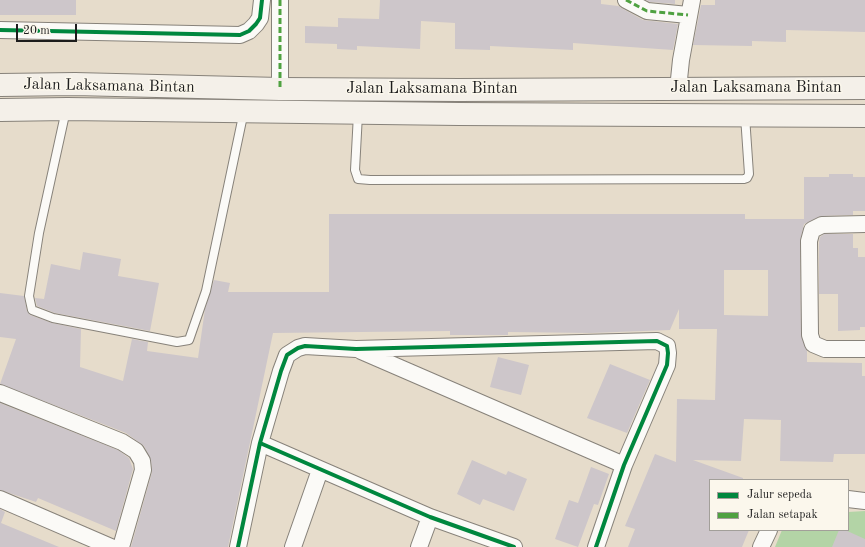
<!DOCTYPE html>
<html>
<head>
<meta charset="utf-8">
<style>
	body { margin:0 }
	#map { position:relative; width:865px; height:547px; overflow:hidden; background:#e6dccb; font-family:"Old Standard TT",serif }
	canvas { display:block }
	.legend { position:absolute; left:709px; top:479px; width:140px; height:52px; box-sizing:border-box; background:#fbf7ec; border:1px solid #a29f99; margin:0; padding:5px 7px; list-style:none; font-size:12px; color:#1c1c1c }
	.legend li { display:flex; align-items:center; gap:8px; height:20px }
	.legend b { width:20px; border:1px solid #a29f99 }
	.scale { position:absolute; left:16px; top:24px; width:61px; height:18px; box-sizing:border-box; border:2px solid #1c1c1c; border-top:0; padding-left:5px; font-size:12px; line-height:14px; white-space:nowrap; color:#1c1c1c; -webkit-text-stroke:3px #fbf7ec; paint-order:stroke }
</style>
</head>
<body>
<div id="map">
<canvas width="865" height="547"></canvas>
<ul class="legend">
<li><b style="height:5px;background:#00873e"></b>Jalur sepeda</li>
<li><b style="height:5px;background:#4fa141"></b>Jalan setapak</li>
</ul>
<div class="scale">20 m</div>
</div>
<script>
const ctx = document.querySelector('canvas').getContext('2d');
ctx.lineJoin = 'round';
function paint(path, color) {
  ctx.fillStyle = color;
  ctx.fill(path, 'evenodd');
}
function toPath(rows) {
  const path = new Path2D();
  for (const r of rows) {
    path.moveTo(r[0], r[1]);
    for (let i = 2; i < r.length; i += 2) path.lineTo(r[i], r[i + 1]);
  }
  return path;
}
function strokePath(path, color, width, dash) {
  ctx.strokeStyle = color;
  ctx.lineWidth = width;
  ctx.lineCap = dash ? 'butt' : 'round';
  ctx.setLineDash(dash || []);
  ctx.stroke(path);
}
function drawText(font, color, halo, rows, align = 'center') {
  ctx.font = font + ' "Old Standard TT",serif';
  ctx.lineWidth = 3;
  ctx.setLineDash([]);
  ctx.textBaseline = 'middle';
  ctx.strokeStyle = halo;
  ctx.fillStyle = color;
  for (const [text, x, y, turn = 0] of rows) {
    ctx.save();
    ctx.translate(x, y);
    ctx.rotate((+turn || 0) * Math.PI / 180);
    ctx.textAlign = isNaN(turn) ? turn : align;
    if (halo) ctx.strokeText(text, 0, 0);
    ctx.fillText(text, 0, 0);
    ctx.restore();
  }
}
paint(toPath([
	[865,511,865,547,775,547,782,530,848,530,848,512]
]), '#b3d4a6');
paint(toPath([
	[0,0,76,0,76,15,0,15],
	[380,0,601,0,601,4,618,6,643,20,678,24,673,50,573,43,573,50,490,46,490,50,455,49,455,23,421,21,420,49,357,46,357,50,337,49,337,44,305,43,305,26,338,27,338,18,379,19],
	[646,0,675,0,675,4,650,2],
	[715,0,865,0,865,32,786,30,786,42,752,41,752,46,693,45,701,5,715,5],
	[829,174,853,174,853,177,865,177,865,211,853,211,853,215,821,216,804,224,800,241,801,335,807,351,807,362,862,363,862,376,865,376,865,454,834,454,833,462,780,461,781,420,744,419,741,461,693,460,743,478,743,480,710,480,710,530,749,530,742,547,628,547,635,529,625,526,655,454,676,462,677,399,715,400,717,329,679,329,679,309,670,330,590,333,508,332,508,335,450,335,450,331,273,333,228,547,131,547,152,472,151,460,144,446,126,433,0,384,16,339,0,337,0,293,24,296,27,311,30,315,52,323,81,329,80,367,123,381,132,339,148,342,147,351,198,358,205,309,214,280,230,283,228,292,329,292,329,214,745,214,745,219,804,219,804,177,829,177],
	[724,270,768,270,768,316,724,315],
	[824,234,853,234,853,248,858,248,858,257,865,257,865,327,860,327,860,330,838,331,838,294,819,294,819,242,820,237],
	[83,252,121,259,118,276,159,283,150,331,55,313,37,306,35,298,44,299,51,264,80,270],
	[498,357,529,365,521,395,490,387],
	[610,364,650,380,627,433,587,418],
	[0,403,118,450,129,458,133,469,116,531,38,498,36,502,0,490],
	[472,460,506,475,508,471,527,479,514,511,483,499,480,505,457,494],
	[591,467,609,474,598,505,594,504,578,547,555,539,569,500,578,503],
	[0,509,5,512,1,523,59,547,0,547],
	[839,530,845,530,865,539,865,547,832,547]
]), '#cdc6ca');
const service = toPath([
	[66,110,39,233,29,296,32,310,53,318,177,342,189,340,206,291,244,111],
	[358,114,355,170,358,179,370,180,744,179,747,178,749,174,745,116]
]);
const minor = toPath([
	[280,0,280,89],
	[626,0,647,11,688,15],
	[0,30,240,35,249,31,256,24,260,18,262,0],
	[678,89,681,60,692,0],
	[865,224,822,225,812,230,809,241,810,335,813,344,825,349,865,349],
	[361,351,624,465],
	[0,393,122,442,136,451,142,461,143,470,121,547],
	[260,443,430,517,514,547],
	[0,499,111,547],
	[848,499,865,501],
	[238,547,260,443,281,371,287,355,298,348,305,346,356,349,657,341,667,346,668,353,667,365,624,465,596,547],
	[293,547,320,470],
	[419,547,430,517],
	[761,547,769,530]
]);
const secondary = toPath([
	[0,85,75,84,280,89,460,90,865,88],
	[0,110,67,109,459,114,865,116]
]);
strokePath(service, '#87827a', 10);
strokePath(minor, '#87827a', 18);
strokePath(secondary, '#87827a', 24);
strokePath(service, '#fbfaf7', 8);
strokePath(minor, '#fbfaf7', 16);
strokePath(secondary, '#f4f0e9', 22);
strokePath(toPath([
	[280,0,280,89],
	[626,0,647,11,688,15]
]), '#4fa141', 3, [6, 3]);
strokePath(toPath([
	[0,30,240,35,249,31,256,24,260,18,262,0],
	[260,443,430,517,514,547],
	[238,547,260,443,281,371,287,355,298,348,305,346,356,349,657,341,667,346,668,353,667,365,624,465,596,547]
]), '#00873e', 4);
drawText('16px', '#1c1c1c', '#fbf7ec', [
	["Jalan Laksamana Bintan",109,86,1],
	["Jalan Laksamana Bintan",756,88],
	["Jalan Laksamana Bintan",432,89]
]);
</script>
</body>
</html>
